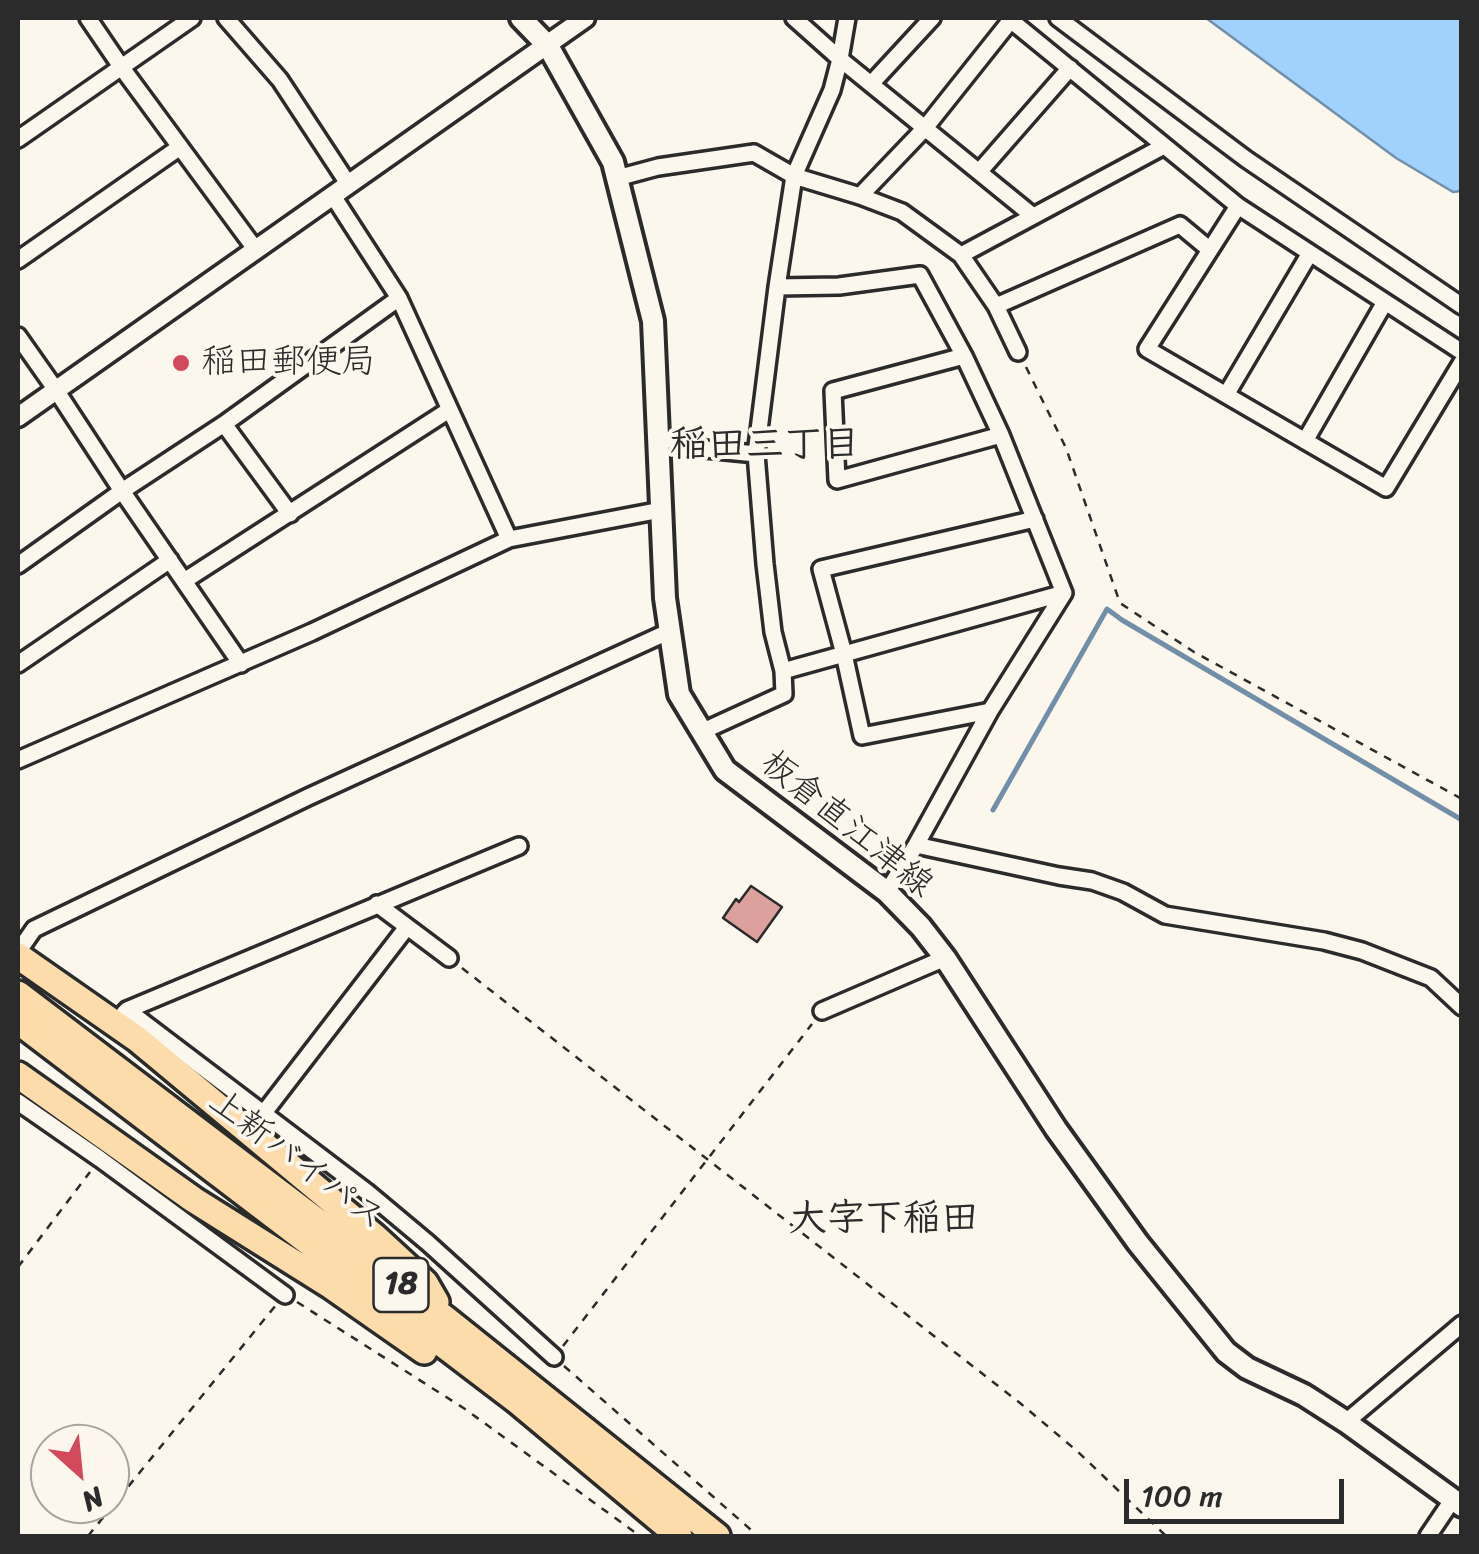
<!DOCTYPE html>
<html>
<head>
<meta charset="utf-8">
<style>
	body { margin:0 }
	#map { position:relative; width:1479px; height:1554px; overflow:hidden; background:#fbf7ec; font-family:Sriracha,sans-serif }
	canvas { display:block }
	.frame { position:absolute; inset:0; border:20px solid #2b2b2b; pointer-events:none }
	.north { position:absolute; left:30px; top:1424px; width:100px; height:100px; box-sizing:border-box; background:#fbf7ec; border:2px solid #a8a59f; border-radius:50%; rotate:153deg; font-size:28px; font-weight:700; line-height:40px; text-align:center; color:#2b2b2b }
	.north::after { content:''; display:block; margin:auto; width:35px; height:45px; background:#d1495b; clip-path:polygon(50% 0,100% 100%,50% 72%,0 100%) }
	.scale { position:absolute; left:1124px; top:1479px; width:220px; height:45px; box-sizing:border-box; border:5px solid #2b2b2b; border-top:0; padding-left:12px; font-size:30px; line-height:35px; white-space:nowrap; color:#2b2b2b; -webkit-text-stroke:8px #fbf7ec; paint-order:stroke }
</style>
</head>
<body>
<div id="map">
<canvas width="1479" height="1554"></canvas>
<div class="frame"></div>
<div class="north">N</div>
<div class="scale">100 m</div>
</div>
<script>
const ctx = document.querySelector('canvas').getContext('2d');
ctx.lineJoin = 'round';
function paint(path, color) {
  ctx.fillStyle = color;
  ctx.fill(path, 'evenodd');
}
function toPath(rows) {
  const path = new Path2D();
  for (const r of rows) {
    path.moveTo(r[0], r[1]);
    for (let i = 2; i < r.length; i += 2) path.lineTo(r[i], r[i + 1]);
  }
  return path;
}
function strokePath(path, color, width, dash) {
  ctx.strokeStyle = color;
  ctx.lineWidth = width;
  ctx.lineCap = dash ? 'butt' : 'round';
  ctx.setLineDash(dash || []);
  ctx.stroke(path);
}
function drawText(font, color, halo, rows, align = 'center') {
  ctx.font = font + ' Sriracha,"Klee One",sans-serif';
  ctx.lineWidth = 8;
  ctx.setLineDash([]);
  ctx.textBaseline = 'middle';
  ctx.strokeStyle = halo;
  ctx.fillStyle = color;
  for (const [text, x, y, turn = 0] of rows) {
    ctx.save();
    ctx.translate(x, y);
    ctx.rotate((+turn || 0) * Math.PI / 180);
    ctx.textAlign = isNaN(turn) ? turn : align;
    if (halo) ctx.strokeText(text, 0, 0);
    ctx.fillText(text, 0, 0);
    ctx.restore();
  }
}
const water = toPath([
	[1206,18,1461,18,1461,191,1453,192,1396,158,1206,18]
]);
paint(water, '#a1d1fd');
strokePath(water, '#728fa9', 2.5);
strokePath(toPath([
	[993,810,1107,609,1122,620,1462,820]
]), '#728fa9', 5);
const building = toPath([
	[751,886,782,907,757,942,723,918,736,899,739,902,751,886]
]);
paint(building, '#dba19a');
strokePath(building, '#2b2b2b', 2.5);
const minor = toPath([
	[88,18,122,68,256,250],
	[226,18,280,80,349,185],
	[794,18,840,59,1033,216],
	[1008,18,1238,206,1462,352],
	[1058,18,1246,159,1462,306],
	[871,84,932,18],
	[18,139,192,18],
	[979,172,1070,68],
	[617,178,658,167,754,153,794,176,860,196,902,212,961,255,996,306,1018,352],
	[333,196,399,298,509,539],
	[860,196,925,128,1011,20],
	[1238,206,1147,349,1386,488,1462,362],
	[961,255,1164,146],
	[18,260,180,147],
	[777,287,839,286,920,275,964,356,1001,435,1064,593],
	[996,306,1180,225,1210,250],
	[18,336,56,390,122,491,241,664],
	[964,356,833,391,837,480,1001,435],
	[1226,395,1310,253],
	[224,424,290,514],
	[658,437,705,449,756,454],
	[1305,441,1385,302],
	[18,565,122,491,224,424,399,298],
	[184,581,449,410],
	[18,664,170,560],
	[783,671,1064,593],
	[990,711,862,736,844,654,821,569,1035,519],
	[701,732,784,694,783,671,773,632,765,564,756,454,777,287,794,176,832,90,840,59,847,18],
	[18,760,312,632,509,539,661,510],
	[916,845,1059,876,1092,881,1123,892,1165,915,1324,941,1362,951,1431,978,1462,1007],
	[887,892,916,845,990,711,1064,593],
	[377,904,449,958],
	[18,952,34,929,308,797,670,631],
	[127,1010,367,1192,428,1243,554,1357],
	[822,1011,945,958],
	[124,1013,127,1010,519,846],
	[18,1102,100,1159,285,1295],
	[263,1114,407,927],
	[1346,1422,1462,1324],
	[1428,1536,1453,1499]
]);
const tertiary = toPath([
	[18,417,585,18]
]);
const secondary = toPath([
	[521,18,548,46,613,162,653,321,665,598,679,694,725,770,887,892,921,927,945,958,1056,1129,1138,1243,1226,1352,1247,1368,1304,1395,1346,1422,1462,1506]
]);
const trunk = toPath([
	[18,956,137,1039,374,1236,425,1283,436,1302],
	[18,994,447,1320,717,1536],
	[18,1021,516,1400,679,1536],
	[18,1075,194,1200,331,1286,424,1351]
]);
strokePath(minor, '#2b2b2b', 22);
strokePath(tertiary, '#2b2b2b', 25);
strokePath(secondary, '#2b2b2b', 28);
strokePath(trunk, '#2b2b2b', 32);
strokePath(toPath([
	[1026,367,1066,448,1120,603,1194,652,1462,799],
	[462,968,1020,1403,1077,1451,1166,1536],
	[18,1267,90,1172],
	[297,1302,465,1409,640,1536],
	[563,1346,812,1024],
	[564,1366,758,1536],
	[88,1536,276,1305]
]), '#2b2b2b', 2.5, [8, 8]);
strokePath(minor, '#fbf7ec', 15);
strokePath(tertiary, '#fbf7ec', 18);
strokePath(secondary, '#fbf7ec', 20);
strokePath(trunk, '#fddcac', 25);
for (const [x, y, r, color] of [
	[181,363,10,"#d1495b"]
]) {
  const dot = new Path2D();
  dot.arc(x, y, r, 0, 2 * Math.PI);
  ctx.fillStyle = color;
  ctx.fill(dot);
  strokePath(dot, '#fbf7ec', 4);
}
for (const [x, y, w] of [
	[401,1285,55]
]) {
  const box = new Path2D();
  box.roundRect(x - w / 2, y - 27, w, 54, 8);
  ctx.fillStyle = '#fbf7ec';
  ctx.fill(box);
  strokePath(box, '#2b2b2b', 2.5);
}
drawText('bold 32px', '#2b2b2b', null, [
	["18",401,1285]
]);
drawText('35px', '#2b2b2b', '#fbf7ec', [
	["稲田郵便局",201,363]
], 'left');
drawText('35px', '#2b2b2b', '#fbf7ec', [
	["板倉直江津線",846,825,39],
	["上新バイパス",296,1161,37]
]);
drawText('bold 38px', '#2b2b2b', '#fbf7ec', [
	["稲田三丁目",765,446],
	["大字下稲田",884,1220]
]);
</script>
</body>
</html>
